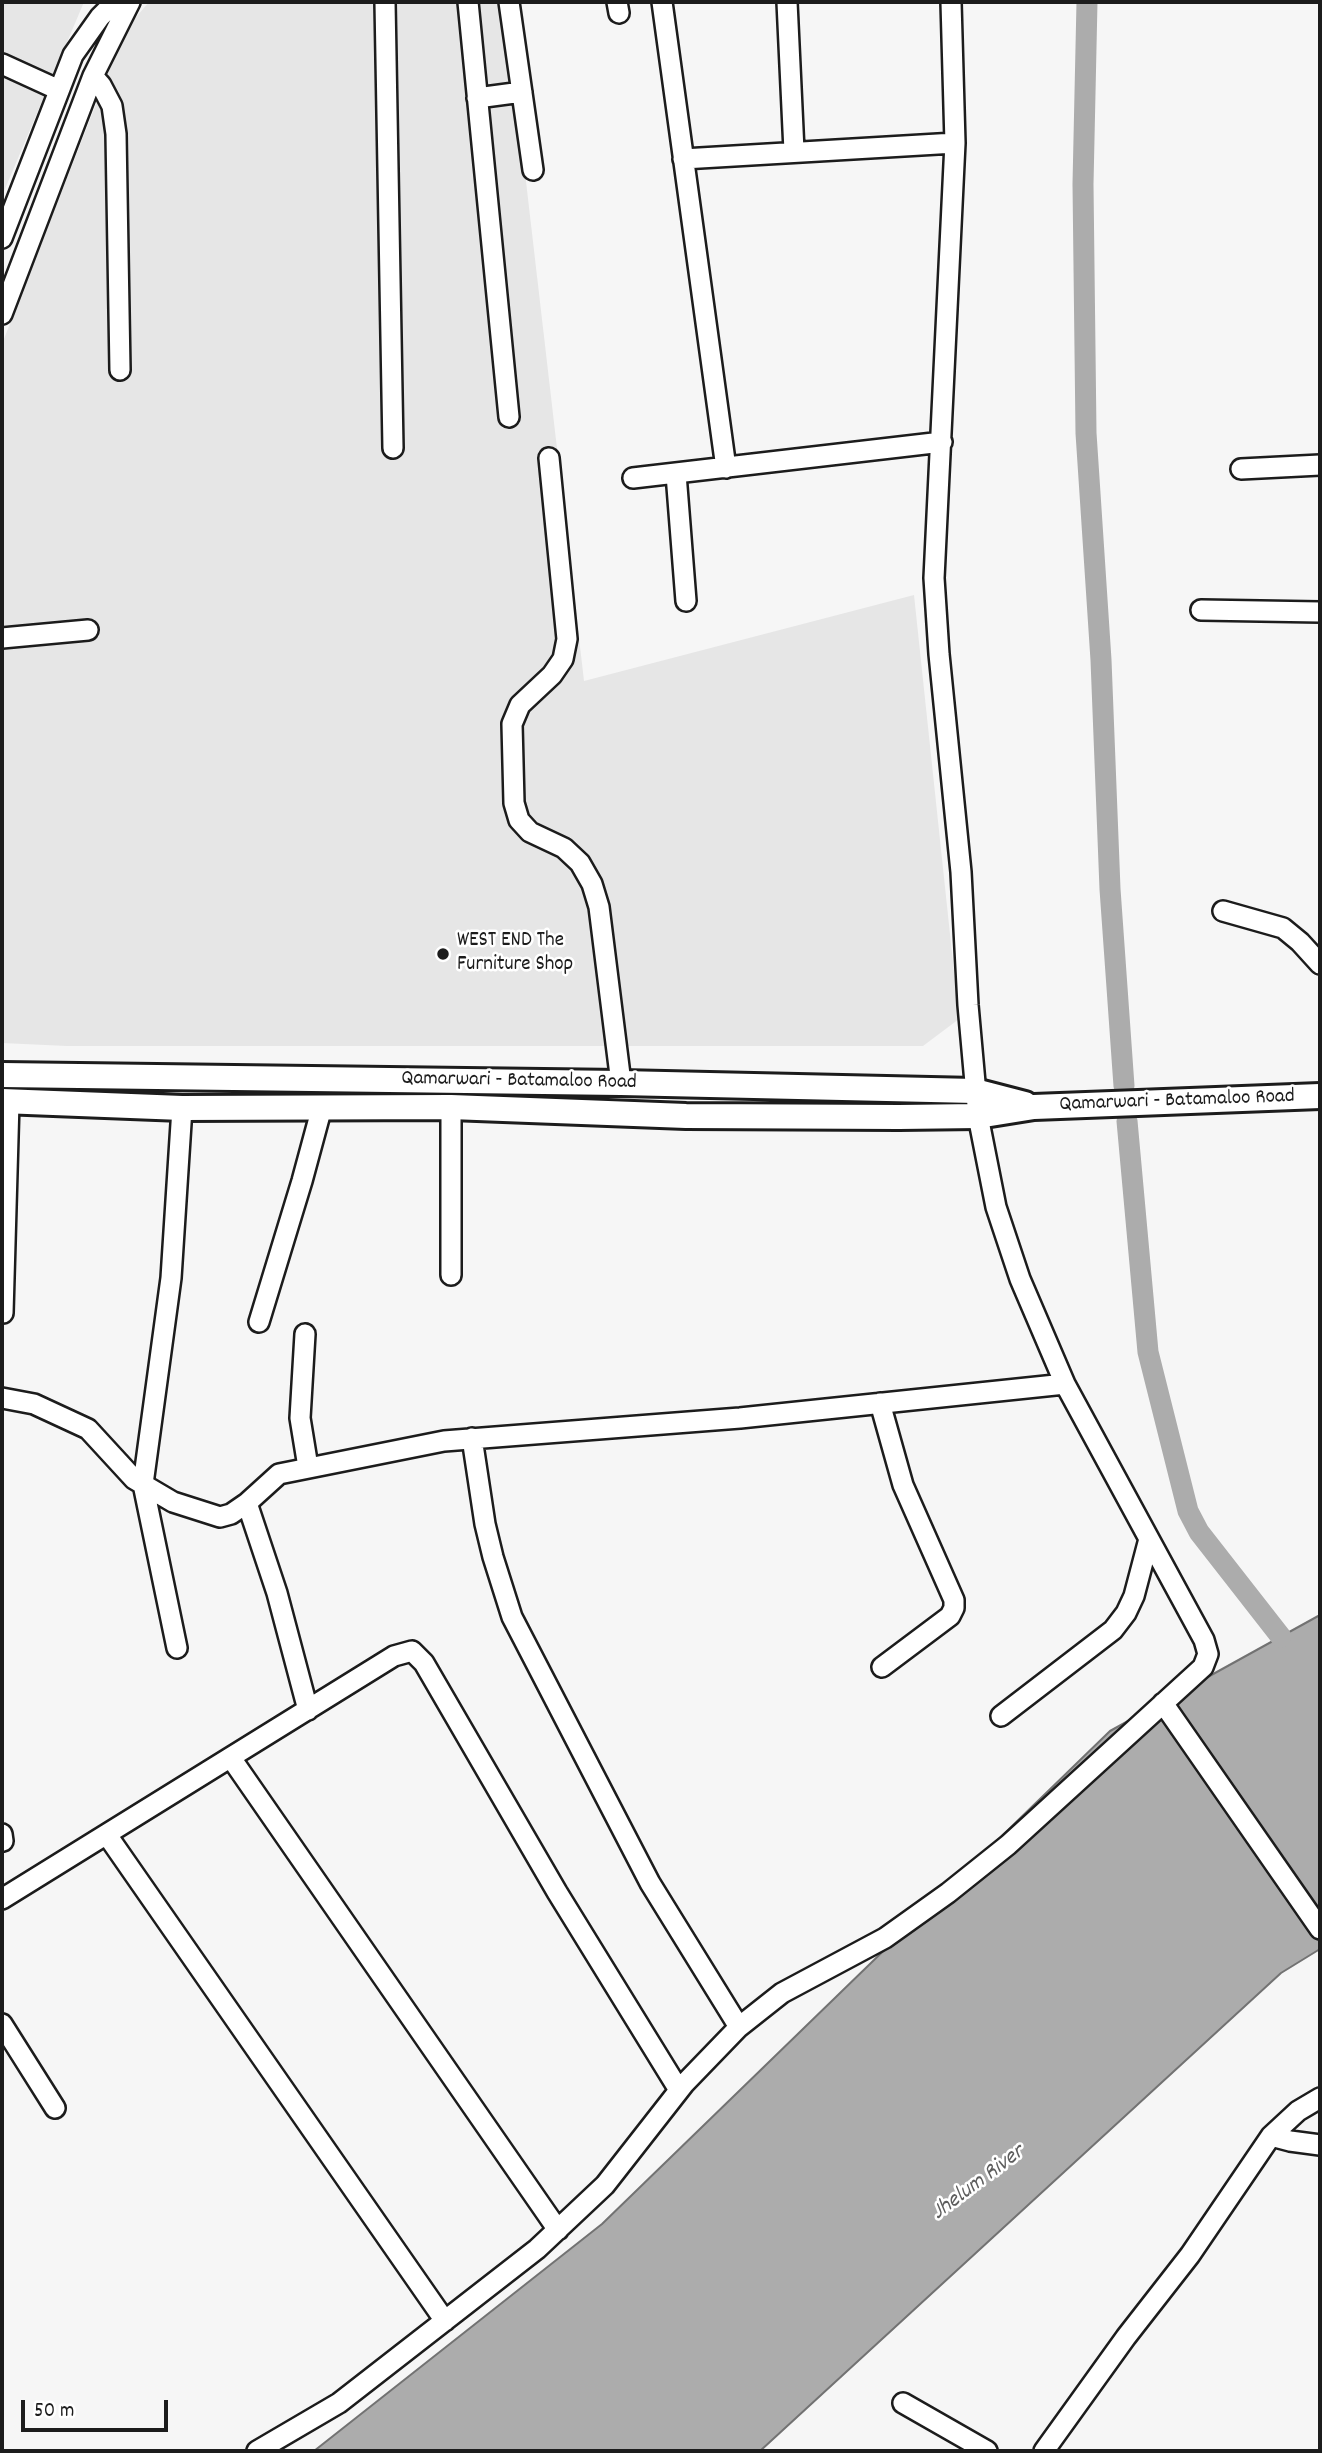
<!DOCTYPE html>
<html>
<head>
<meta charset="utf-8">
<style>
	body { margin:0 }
	#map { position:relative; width:1322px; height:2453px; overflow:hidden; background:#f6f6f6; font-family:Dekko,sans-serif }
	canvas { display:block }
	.frame { position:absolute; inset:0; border:4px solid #1c1c1c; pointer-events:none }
	.scale { position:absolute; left:21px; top:2400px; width:147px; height:32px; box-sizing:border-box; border:4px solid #1c1c1c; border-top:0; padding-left:9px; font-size:21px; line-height:24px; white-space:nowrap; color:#1c1c1c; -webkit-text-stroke:5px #fff; paint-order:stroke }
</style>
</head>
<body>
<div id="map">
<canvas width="1322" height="2453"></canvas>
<div class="frame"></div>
<div class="scale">50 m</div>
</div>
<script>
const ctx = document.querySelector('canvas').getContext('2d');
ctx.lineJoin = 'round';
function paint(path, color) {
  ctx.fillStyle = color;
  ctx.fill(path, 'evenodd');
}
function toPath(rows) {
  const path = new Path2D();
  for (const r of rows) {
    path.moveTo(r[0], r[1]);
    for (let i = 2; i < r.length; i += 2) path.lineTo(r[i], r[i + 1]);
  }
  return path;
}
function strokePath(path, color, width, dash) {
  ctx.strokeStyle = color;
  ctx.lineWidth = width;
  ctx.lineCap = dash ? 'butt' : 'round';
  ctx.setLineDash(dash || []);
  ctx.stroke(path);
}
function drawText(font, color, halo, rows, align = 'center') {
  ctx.font = font + ' Dekko,sans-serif';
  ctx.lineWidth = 5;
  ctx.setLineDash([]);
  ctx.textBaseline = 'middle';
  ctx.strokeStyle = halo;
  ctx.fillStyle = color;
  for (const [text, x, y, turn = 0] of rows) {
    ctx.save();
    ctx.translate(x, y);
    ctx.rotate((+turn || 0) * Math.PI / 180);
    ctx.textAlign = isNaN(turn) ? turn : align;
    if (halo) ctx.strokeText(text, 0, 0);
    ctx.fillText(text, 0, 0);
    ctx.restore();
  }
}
paint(toPath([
	[2,2,84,2,2,196],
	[149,2,499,2,522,147,584,681,914,595,959,1019,923,1046,67,1046,2,1043,2,344,125,30]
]), '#e6e6e6');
const water = toPath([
	[1320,1615,1320,1949,1281,1973,760,2451,314,2451,602,2224,1110,1731,1320,1615]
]);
paint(water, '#acacac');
strokePath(water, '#727272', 2);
strokePath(toPath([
	[1087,2,1083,184,1086,433,1101,660,1110,889,1124,1086],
	[1127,1121,1148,1352,1188,1511,1199,1532,1281,1637]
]), '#acacac', 21);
const minor = toPath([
	[385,2,393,448],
	[468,2,509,417],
	[509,2,533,170],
	[617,2,619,13],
	[662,2,726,468],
	[787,2,794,151],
	[2,64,59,90],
	[93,76,101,85,112,106,116,134,120,370],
	[477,98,522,92],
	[683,159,955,143],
	[2,238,73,55,100,17,115,2],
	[2,314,93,76,130,2],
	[549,458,567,639,563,659,552,675,520,705,512,724,514,803,519,820,530,832,564,848,580,863,592,884,599,907,621,1083],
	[1241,469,1320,465],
	[676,474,686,601],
	[633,478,942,442],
	[1201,610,1320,612],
	[2,638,88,630],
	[1223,911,1283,928,1300,942,1320,964],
	[451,1107,451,1275],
	[3,1313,9,1102],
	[259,1322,302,1181,322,1107],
	[305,1334,300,1418,308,1467],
	[2,1398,34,1404,88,1429,134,1479,173,1502,220,1517,231,1514,247,1503,279,1474,444,1441,740,1418,1065,1384],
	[880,1403,903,1485,954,1600,954,1608,950,1616,882,1667],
	[472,1438,485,1524,493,1557,512,1617,650,1883,739,2027],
	[247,1503,277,1593,308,1710],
	[177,1648,143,1484,171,1278,182,1108],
	[1163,1703,1320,1929],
	[1001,1716,1113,1630,1126,1613,1134,1596,1149,1539],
	[231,1758,558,2230],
	[2,1834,3,1841],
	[107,1835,445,2321],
	[2,1899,394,1656,412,1651,424,1663,557,1892,679,2090],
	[2,2024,55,2108],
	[1271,2136,1290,2141,1320,2145],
	[903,2403,987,2451],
	[257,2451,339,2403,537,2249,605,2185,684,2084,739,2027,782,1993,885,1938,948,1893,1008,1845,1203,1667,1208,1654,1204,1640,1065,1384,1020,1279,996,1207,978,1116,968,1005,961,872,939,654,934,578,955,143,951,2],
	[1044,2451,1126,2337,1190,2255,1271,2136,1298,2111,1320,2098]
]);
const major = toPath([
	[2,1075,621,1083,975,1091,1025,1104],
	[2,1101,182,1108,451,1107,686,1116,899,1117,978,1116,1034,1107,1320,1096]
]);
strokePath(minor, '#1c1c1c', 24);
strokePath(major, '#1c1c1c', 30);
strokePath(minor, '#fff', 19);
strokePath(major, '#fff', 24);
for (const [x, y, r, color] of [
	[443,954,7,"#1c1c1c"]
]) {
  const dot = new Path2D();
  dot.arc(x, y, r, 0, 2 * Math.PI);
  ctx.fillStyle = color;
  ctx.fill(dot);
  strokePath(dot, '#fff', 2.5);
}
drawText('21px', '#1c1c1c', '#fff', [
	["WEST END The",457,942],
	["Furniture Shop",457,966]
], 'left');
drawText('21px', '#1c1c1c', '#fff', [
	["Qamarwari - Batamaloo Road",519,1082,1],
	["Qamarwari - Batamaloo Road",1177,1102,-2]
]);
drawText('italic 23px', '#5d5d5d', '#fff', [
	["Jhelum River",979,2184,-37]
]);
</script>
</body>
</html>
